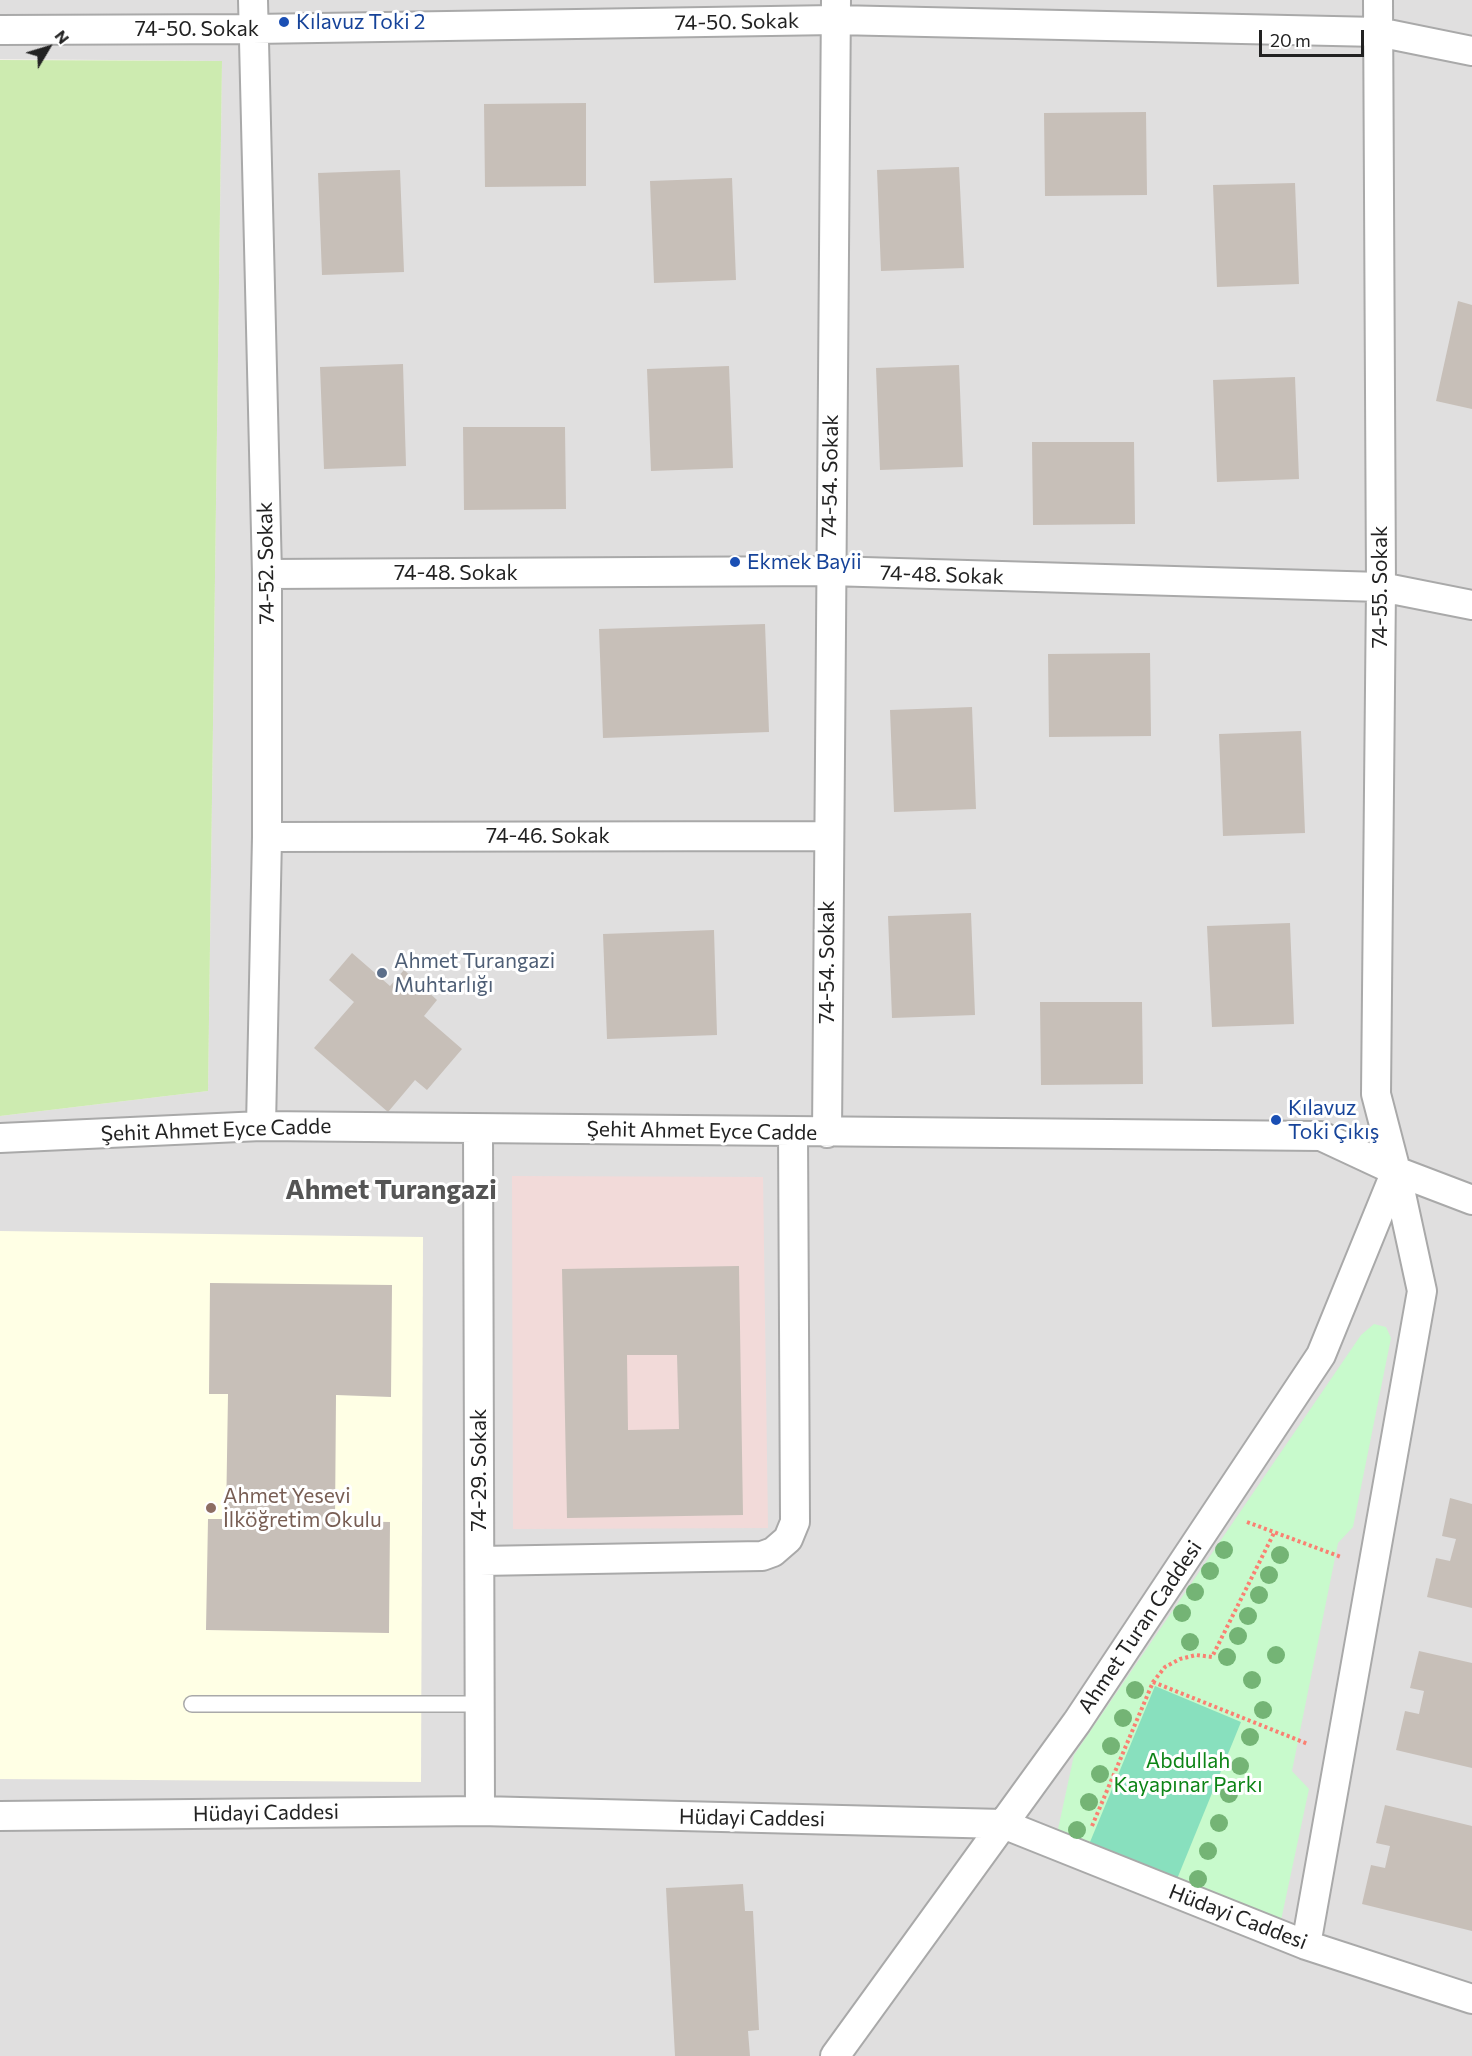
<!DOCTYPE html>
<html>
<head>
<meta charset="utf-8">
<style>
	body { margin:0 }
	#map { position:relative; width:1472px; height:2056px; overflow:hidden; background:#f2efe9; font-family:Commissioner,sans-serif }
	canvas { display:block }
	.north { position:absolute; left:18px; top:18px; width:60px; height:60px; -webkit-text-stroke:4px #fff; paint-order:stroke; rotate:52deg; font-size:16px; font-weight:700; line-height:24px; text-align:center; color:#222 }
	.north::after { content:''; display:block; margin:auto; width:21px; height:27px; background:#222; clip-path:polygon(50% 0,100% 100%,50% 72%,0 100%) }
	.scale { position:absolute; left:1259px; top:30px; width:105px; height:27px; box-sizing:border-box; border:3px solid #222; border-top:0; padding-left:8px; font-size:18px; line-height:21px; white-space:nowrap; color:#222; -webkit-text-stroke:4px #fff; paint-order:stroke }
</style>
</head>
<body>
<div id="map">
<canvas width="1472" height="2056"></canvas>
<div class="north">N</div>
<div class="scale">20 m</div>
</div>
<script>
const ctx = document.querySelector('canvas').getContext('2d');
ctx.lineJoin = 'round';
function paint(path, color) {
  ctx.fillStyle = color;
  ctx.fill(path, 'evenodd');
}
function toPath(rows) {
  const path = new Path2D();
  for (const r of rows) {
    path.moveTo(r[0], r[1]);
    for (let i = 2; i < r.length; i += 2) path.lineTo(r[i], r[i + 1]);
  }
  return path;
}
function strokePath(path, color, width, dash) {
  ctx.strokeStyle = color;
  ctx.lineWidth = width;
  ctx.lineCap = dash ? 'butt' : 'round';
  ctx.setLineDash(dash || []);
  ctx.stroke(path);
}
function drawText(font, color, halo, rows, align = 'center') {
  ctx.font = font + ' Commissioner,sans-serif';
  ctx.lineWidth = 6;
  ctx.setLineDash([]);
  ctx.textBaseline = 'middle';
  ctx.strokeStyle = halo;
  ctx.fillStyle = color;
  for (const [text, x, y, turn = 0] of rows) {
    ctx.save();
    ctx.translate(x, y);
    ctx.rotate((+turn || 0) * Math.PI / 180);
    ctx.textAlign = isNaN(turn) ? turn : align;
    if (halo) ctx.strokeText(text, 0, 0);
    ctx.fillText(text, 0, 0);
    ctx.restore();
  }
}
paint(toPath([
	[0,0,1472,0,1472,2056,0,2056,0,1116,208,1091,222,61,0,59]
]), '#e0dfdf');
paint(toPath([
	[512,1176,763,1177,768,1528,513,1529]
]), '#f2dad9');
paint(toPath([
	[0,1231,423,1237,421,1782,0,1779]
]), '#ffffe5');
paint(toPath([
	[0,60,222,61,208,1091,0,1116]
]), '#cdebb0');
paint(toPath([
	[1374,1324,1386,1327,1391,1338,1353,1527,1338,1543,1292,1771,1309,1789,1280,1925,1057,1834,1074,1755,1361,1335]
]), '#c8facc');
paint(toPath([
	[1155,1686,1241,1722,1177,1879,1090,1842]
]), '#88e0be');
paint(toPath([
	[586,103,586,186,485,187,484,104],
	[1146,112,1147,195,1045,196,1044,113],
	[959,167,964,268,881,271,877,170],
	[400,170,404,272,322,275,318,173],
	[732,178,736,280,654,283,650,181],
	[1295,183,1299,284,1217,287,1213,185],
	[1458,301,1472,305,1472,409,1436,401],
	[403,364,406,466,324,469,320,367],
	[959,365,963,467,880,470,876,368],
	[729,366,733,468,651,471,647,369],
	[1295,377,1299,479,1217,482,1213,380],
	[463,427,565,427,566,509,464,510],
	[1032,442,1134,442,1135,524,1033,525],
	[765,624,769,732,603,738,599,629],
	[1150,653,1151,736,1049,737,1048,654],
	[972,707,976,809,894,812,890,710],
	[1301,731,1305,833,1223,836,1219,734],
	[971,913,975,1015,892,1018,888,916],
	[1290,923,1294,1024,1212,1027,1207,926],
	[714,930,717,1035,607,1039,603,934],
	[352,953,390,986,404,970,437,1000,424,1016,462,1049,427,1090,415,1080,388,1112,314,1048,354,1002,329,980],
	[1040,1002,1142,1002,1143,1084,1041,1085],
	[739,1266,743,1515,567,1518,562,1269],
	[627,1355,677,1355,679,1429,628,1430],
	[210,1283,392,1285,391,1397,336,1395,335,1521,390,1522,389,1633,206,1630,208,1519,226,1519,228,1394,209,1394],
	[1450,1498,1472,1504,1472,1608,1427,1597,1436,1558,1450,1561,1456,1539,1442,1536],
	[1419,1651,1472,1663,1472,1768,1396,1750,1405,1711,1419,1714,1424,1691,1410,1688],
	[1385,1805,1472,1826,1472,1931,1362,1904,1371,1865,1385,1868,1390,1846,1376,1843],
	[743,1884,745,1911,753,1911,759,2030,748,2031,750,2056,675,2056,666,1888]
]), '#c7bfb8');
const lane = toPath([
	[192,1704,480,1704]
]);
const street = toPath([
	[253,0,267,574,267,837,261,1126],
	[0,30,253,29,835,20,1378,32,1472,51],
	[267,574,829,571,1381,587,1472,605],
	[267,837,828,836],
	[478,1129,480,1811],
	[827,1133,836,0],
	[0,1138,261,1126,1321,1136,1396,1171,1472,1200],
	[480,1561,762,1556,773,1552,788,1539,795,1522,793,1132],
	[0,1816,480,1811,1003,1824,1306,1945,1472,1999],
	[1306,1945,1422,1291,1396,1171,1376,1094,1381,587,1378,0],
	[835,2056,1077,1722,1321,1355,1396,1171]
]);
strokePath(lane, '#a9a9a9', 18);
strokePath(street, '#a9a9a9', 32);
strokePath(toPath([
	[1247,1522,1341,1557],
	[1153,1682,1308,1744],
	[1092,1826,1153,1682,1165,1667,1180,1659,1196,1655,1212,1657,1274,1533]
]), '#fa8072', 4, [3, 3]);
strokePath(lane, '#fff', 15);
strokePath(street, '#fff', 28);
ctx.fillStyle = '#74b475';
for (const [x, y] of [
	[1224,1550],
	[1280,1555],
	[1210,1571],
	[1269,1575],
	[1195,1592],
	[1259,1595],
	[1182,1613],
	[1248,1616],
	[1238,1636],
	[1190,1642],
	[1276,1655],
	[1227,1657],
	[1252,1680],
	[1135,1690],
	[1263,1710],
	[1123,1718],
	[1250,1737],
	[1111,1746],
	[1240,1766],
	[1100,1774],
	[1229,1794],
	[1089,1802],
	[1219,1823],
	[1077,1830],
	[1208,1851],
	[1198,1879]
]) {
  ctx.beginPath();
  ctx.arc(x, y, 9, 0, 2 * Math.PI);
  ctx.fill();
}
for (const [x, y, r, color] of [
	[284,22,6,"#1a4fb4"],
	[735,562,6,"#1a4fb4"],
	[382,973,6,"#5c6f8a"],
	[1276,1120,6,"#1a4fb4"],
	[211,1508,6,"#8d6e63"]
]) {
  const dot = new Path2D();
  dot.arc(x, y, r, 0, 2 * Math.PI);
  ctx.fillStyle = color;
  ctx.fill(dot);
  strokePath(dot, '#fff', 2);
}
drawText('21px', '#164399', '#fff', [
	["Kılavuz Toki 2",296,22],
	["Ekmek Bayii",747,562],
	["Kılavuz",1288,1108],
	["Toki Çıkış",1288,1132]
], 'left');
drawText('21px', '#222', '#fff', [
	["74-50. Sokak",737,22,-1],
	["74-50. Sokak",197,29],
	["74-54. Sokak",830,476,-89],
	["74-52. Sokak",266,563,-91],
	["74-48. Sokak",456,573],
	["74-48. Sokak",942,575,2],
	["74-55. Sokak",1380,587,-90],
	["74-46. Sokak",548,836],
	["74-54. Sokak",827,962,-90],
	["Şehit Ahmet Eyce Cadde",216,1130,-2],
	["Şehit Ahmet Eyce Cadde",702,1131,1],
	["74-29. Sokak",479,1470,-90],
	["Ahmet Turan Caddesi",1140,1627,-56],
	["Hüdayi Caddesi",266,1813,-1],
	["Hüdayi Caddesi",752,1818,1],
	["Hüdayi Caddesi",1238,1917,21]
]);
drawText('21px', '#4e5e75', '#fff', [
	["Ahmet Turangazi",394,961],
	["Muhtarlığı",394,985]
], 'left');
drawText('21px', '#785e54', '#fff', [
	["Ahmet Yesevi",223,1496],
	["İlköğretim Okulu",223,1520]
], 'left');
drawText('21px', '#0c8416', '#fff', [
	["Abdullah",1188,1761],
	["Kayapınar Parkı",1188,1785]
]);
drawText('bold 27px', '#555', '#fff', [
	["Ahmet Turangazi",391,1190]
]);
</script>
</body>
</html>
